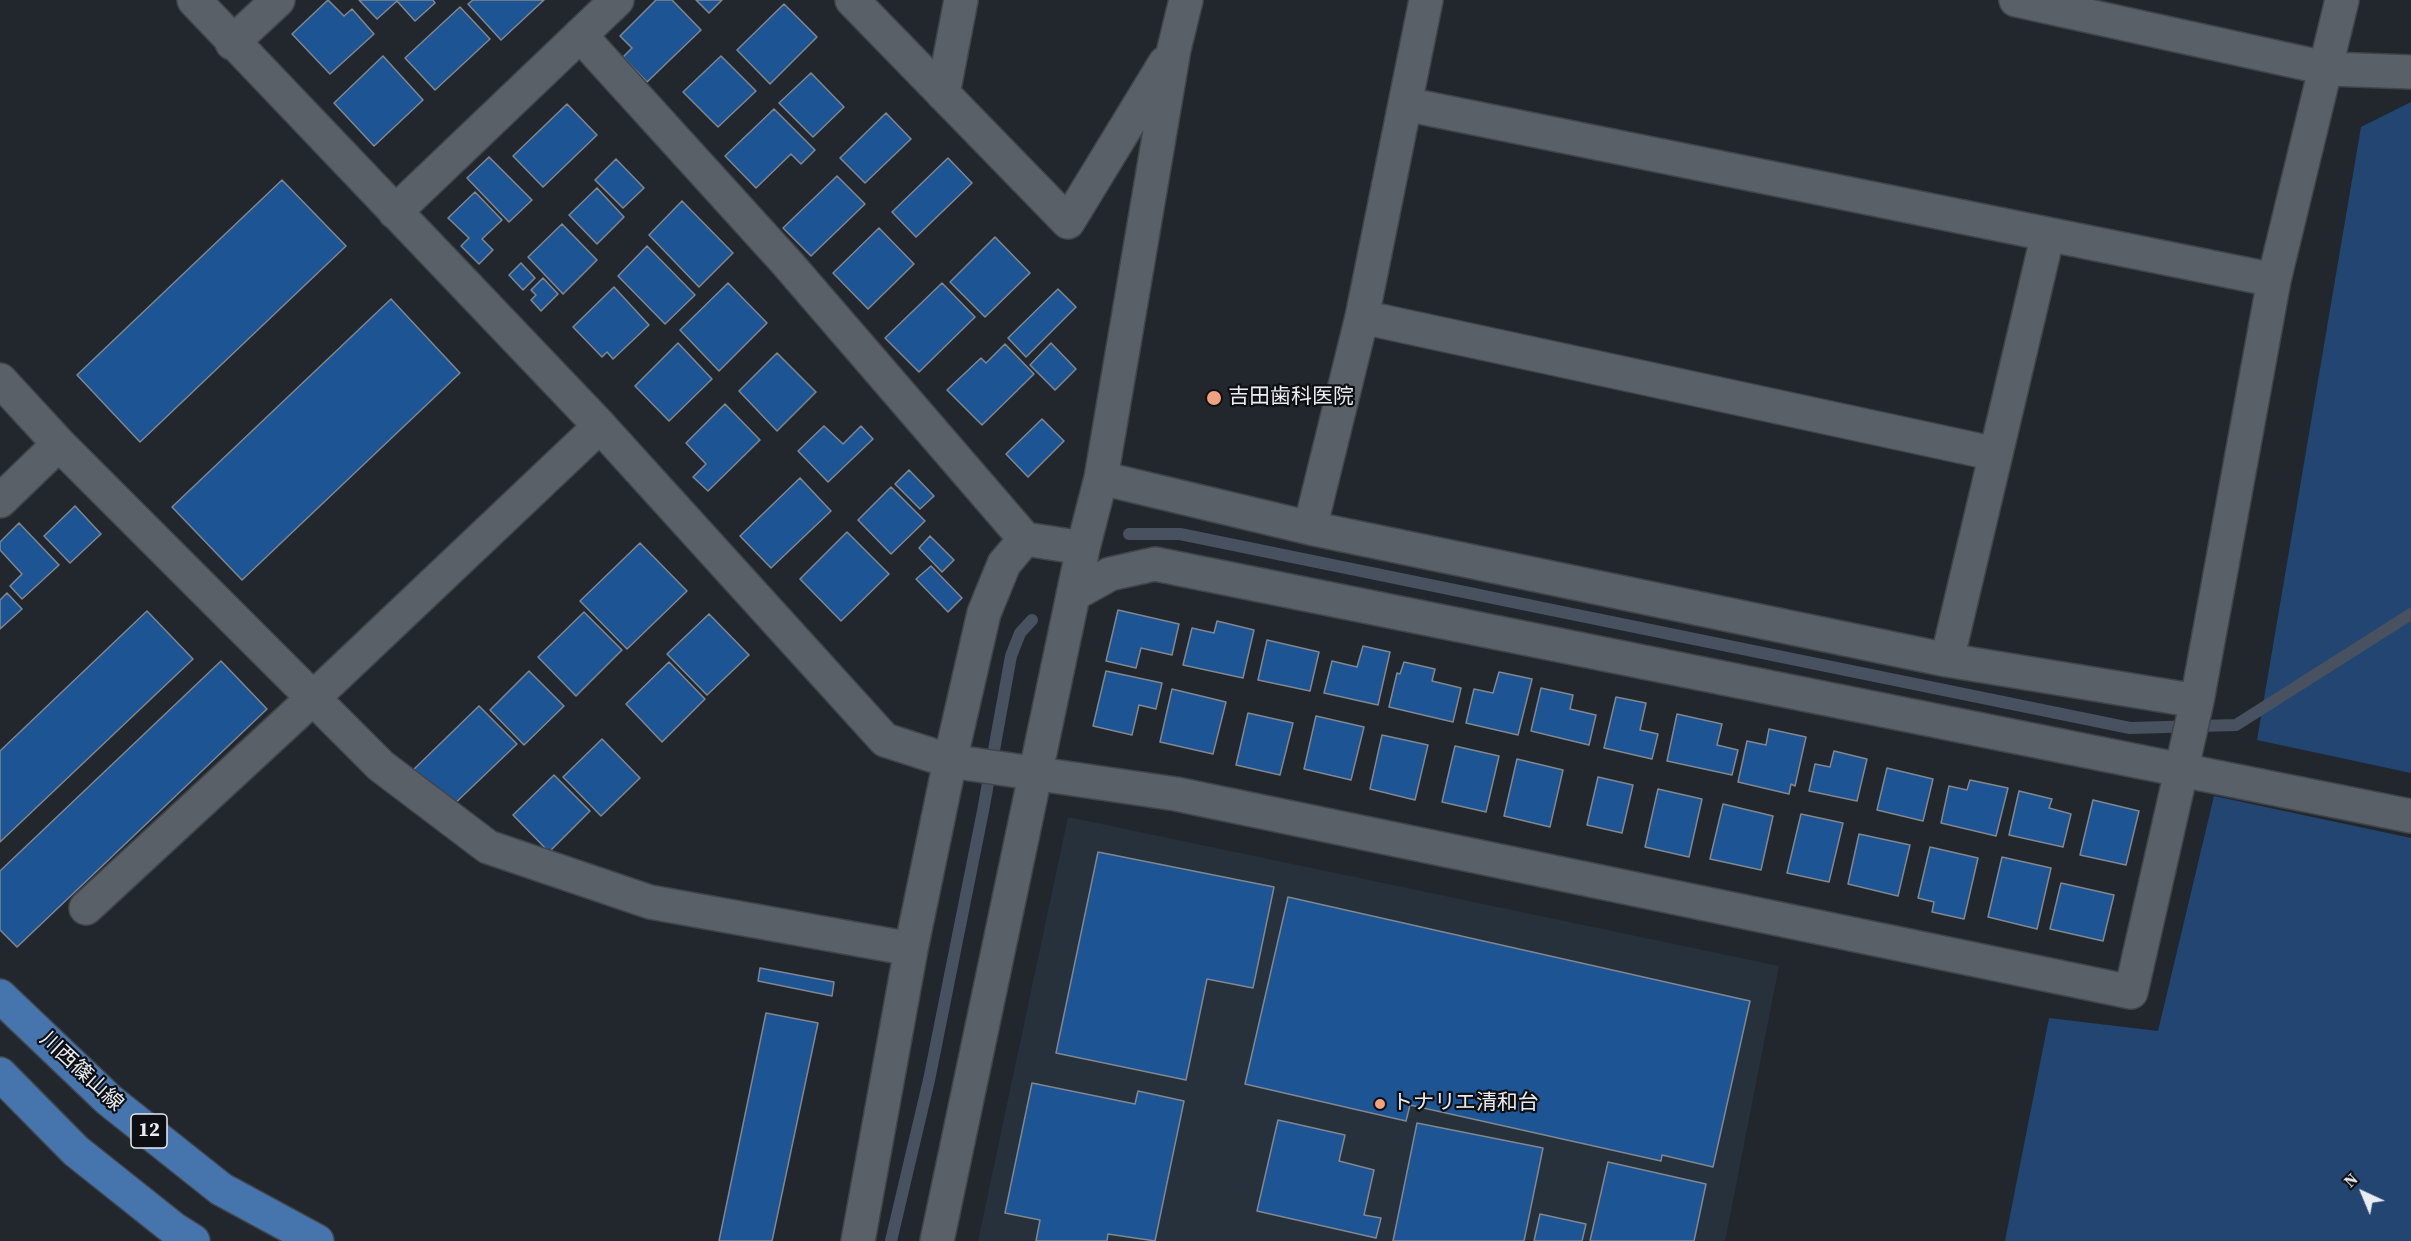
<!DOCTYPE html>
<html>
<head>
<meta charset="utf-8">
<style>
	body { margin:0 }
	#map { position:relative; width:2411px; height:1241px; overflow:hidden; background:#21272d; font-family:"Source Serif 4",serif }
	canvas { display:block }
	.north { position:absolute; left:2333px; top:1163px; width:60px; height:60px; -webkit-text-stroke:4px #0d0f12; paint-order:stroke; rotate:316deg; font-size:16px; font-weight:700; line-height:24px; text-align:center; color:#e9ecf1 }
	.north::after { content:''; display:block; margin:auto; width:21px; height:27px; background:#e9ecf1; clip-path:polygon(50% 0,100% 100%,50% 72%,0 100%) }
</style>
</head>
<body>
<div id="map">
<canvas width="2411" height="1241"></canvas>
<div class="north">N</div>
</div>
<script>
const ctx = document.querySelector('canvas').getContext('2d');
ctx.lineJoin = 'round';
function paint(path, color) {
  ctx.fillStyle = color;
  ctx.fill(path, 'evenodd');
}
function toPath(rows) {
  const path = new Path2D();
  for (const r of rows) {
    path.moveTo(r[0], r[1]);
    for (let i = 2; i < r.length; i += 2) path.lineTo(r[i], r[i + 1]);
  }
  return path;
}
function strokePath(path, color, width, dash) {
  ctx.strokeStyle = color;
  ctx.lineWidth = width;
  ctx.lineCap = dash ? 'butt' : 'round';
  ctx.setLineDash(dash || []);
  ctx.stroke(path);
}
function drawText(font, color, halo, rows, align = 'center') {
  ctx.font = font + ' "Source Serif 4","Noto Sans JP",serif';
  ctx.lineWidth = 4.5;
  ctx.setLineDash([]);
  ctx.textBaseline = 'middle';
  ctx.strokeStyle = halo;
  ctx.fillStyle = color;
  for (const [text, x, y, turn = 0] of rows) {
    ctx.save();
    ctx.translate(x, y);
    ctx.rotate((+turn || 0) * Math.PI / 180);
    ctx.textAlign = isNaN(turn) ? turn : align;
    if (halo) ctx.strokeText(text, 0, 0);
    ctx.fillText(text, 0, 0);
    ctx.restore();
  }
}
paint(toPath([
	[1068,817,1779,966,1725,1241,978,1241]
]), '#27313c');
paint(toPath([
	[2411,102,2411,773,2257,740,2361,127],
	[2214,796,2411,838,2411,1241,2005,1241,2049,1018,2158,1031]
]), '#224671');
strokePath(toPath([
	[1129,534,1180,534,2130,728,2236,725,2411,614],
	[891,1241,929,1080,983,811,1011,656,1020,633,1032,620]
]), '#475160', 12);
const building = toPath([
	[328,0,344,16,352,9,374,34,330,74,292,34,328,0],
	[359,0,433,0,435,3,415,21,397,1,377,19,359,0],
	[473,0,544,0,501,40,468,4,473,0],
	[656,0,672,0,701,30,647,82,623,57,632,48,620,36,656,0],
	[696,0,722,0,709,13,696,0],
	[784,4,817,37,770,84,737,50,784,4],
	[460,7,490,39,435,90,405,58,460,7],
	[383,56,423,100,374,146,334,103,383,56],
	[721,56,756,91,718,127,683,92,721,56],
	[811,73,844,107,813,137,779,103,811,73],
	[567,104,597,135,543,187,513,156,567,104],
	[774,109,815,150,801,164,791,154,756,188,725,156,774,109],
	[886,113,911,139,865,183,840,158,886,113],
	[489,157,532,200,509,222,467,178,489,157],
	[948,158,972,183,916,237,892,212,948,158],
	[616,159,644,188,623,208,595,180,616,159],
	[837,176,865,204,811,256,783,228,837,176],
	[282,180,346,246,140,442,77,375,282,180],
	[597,188,624,217,597,244,569,215,597,188],
	[475,192,502,220,482,239,493,250,479,264,461,246,469,238,448,218,475,192],
	[682,201,733,253,699,287,649,235,682,201],
	[562,224,597,260,563,294,528,257,562,224],
	[879,228,914,264,868,309,833,273,879,228],
	[995,237,1030,273,985,317,950,282,995,237],
	[647,246,695,295,665,324,618,276,647,246],
	[521,263,535,278,523,290,509,275,521,263],
	[543,278,558,294,541,311,531,300,536,295,531,290,543,278],
	[728,283,767,323,719,371,680,330,728,283],
	[942,283,975,317,919,372,885,338,942,283],
	[614,287,649,325,613,359,607,352,602,357,573,327,614,287],
	[1058,289,1076,307,1026,357,1008,338,1058,289],
	[391,299,460,373,242,580,172,507,391,299],
	[678,343,712,379,669,421,635,386,678,343],
	[1051,343,1076,369,1055,390,1030,365,1051,343],
	[1005,344,1034,374,982,425,947,390,981,358,986,363,1005,344],
	[777,353,816,392,777,431,739,391,777,353],
	[725,404,760,440,708,491,693,477,706,464,686,443,725,404],
	[1042,419,1064,441,1028,477,1006,454,1042,419],
	[824,426,843,444,861,426,873,439,828,482,798,451,824,426],
	[909,470,934,496,920,509,895,484,909,470],
	[800,478,831,511,771,568,740,536,800,478],
	[891,487,925,521,891,554,858,520,891,487],
	[75,506,101,534,70,563,44,536,75,506],
	[19,523,59,565,22,599,10,586,22,574,0,550,0,542,19,523],
	[847,532,889,574,841,621,800,579,847,532],
	[930,536,954,560,942,572,919,548,930,536],
	[640,543,687,591,627,649,580,601,640,543],
	[931,566,962,598,948,612,916,579,931,566],
	[7,593,22,609,0,629,0,600,7,593],
	[1118,610,1179,624,1172,655,1141,648,1136,668,1106,661,1118,610],
	[147,611,193,659,0,842,0,751,147,611],
	[584,612,622,650,576,696,538,657,584,612],
	[709,614,749,655,707,695,667,654,709,614],
	[1217,621,1254,630,1243,678,1183,665,1192,628,1214,633,1217,621],
	[1267,640,1319,652,1310,691,1258,680,1267,640],
	[1363,646,1390,652,1378,705,1324,693,1332,661,1357,667,1363,646],
	[221,661,267,709,17,947,0,930,0,871,221,661],
	[669,662,705,699,662,742,626,704,669,662],
	[1404,662,1435,669,1432,681,1461,688,1453,722,1389,707,1397,673,1400,674,1404,662],
	[529,671,564,706,524,745,490,710,529,671],
	[1106,671,1162,683,1156,709,1139,705,1132,735,1093,726,1106,671],
	[1499,672,1532,679,1518,735,1466,723,1474,689,1493,693,1499,672],
	[1541,688,1573,695,1570,709,1596,715,1589,745,1531,731,1541,688],
	[1172,689,1226,702,1213,754,1160,742,1172,689],
	[1616,697,1646,703,1640,730,1658,734,1652,759,1604,748,1616,697],
	[479,706,517,744,449,809,412,771,479,706],
	[1248,713,1293,723,1280,775,1236,765,1248,713],
	[1677,714,1722,724,1717,745,1738,750,1732,775,1667,761,1677,714],
	[1316,716,1364,727,1351,780,1304,769,1316,716],
	[1769,729,1806,737,1795,786,1791,784,1789,794,1738,782,1747,741,1766,745,1769,729],
	[1382,735,1428,745,1415,800,1370,789,1382,735],
	[602,739,640,778,601,816,563,777,602,739],
	[1455,746,1499,756,1486,812,1442,802,1455,746],
	[1834,751,1867,759,1857,801,1809,791,1815,764,1830,767,1834,751],
	[1517,759,1563,770,1550,827,1504,816,1517,759],
	[1887,768,1933,779,1923,821,1877,810,1887,768],
	[554,775,590,811,549,852,513,815,554,775],
	[1598,777,1633,785,1622,833,1587,825,1598,777],
	[1970,780,2008,788,1996,836,1941,823,1949,786,1967,790,1970,780],
	[1658,789,1702,799,1689,857,1645,847,1658,789],
	[2019,791,2052,799,2049,808,2071,814,2063,847,2009,835,2019,791],
	[2093,800,2139,811,2126,865,2080,855,2093,800],
	[1723,804,1773,816,1761,870,1710,859,1723,804],
	[1801,814,1843,823,1829,882,1787,873,1801,814],
	[1859,834,1910,845,1898,896,1848,884,1859,834],
	[1930,847,1978,858,1964,919,1932,912,1934,902,1918,898,1930,847],
	[1098,852,1274,887,1253,988,1207,979,1186,1080,1056,1053,1098,852],
	[2002,857,2051,868,2037,929,1988,917,2002,857],
	[2061,883,2114,895,2103,941,2050,929,2061,883],
	[1288,897,1750,1001,1713,1167,1662,1155,1661,1161,1410,1105,1406,1121,1245,1084,1288,897],
	[760,968,834,982,832,996,758,981,760,968],
	[766,1013,818,1023,772,1241,719,1241,766,1013],
	[1032,1083,1135,1104,1138,1091,1184,1101,1155,1241,1108,1234,1107,1241,1036,1241,1040,1220,1005,1213,1032,1083],
	[1278,1120,1345,1135,1339,1161,1374,1170,1364,1215,1381,1218,1376,1238,1257,1211,1278,1120],
	[1417,1123,1543,1148,1524,1241,1393,1241,1417,1123],
	[1608,1162,1706,1184,1694,1241,1590,1241,1608,1162],
	[1540,1214,1586,1224,1582,1241,1534,1241,1540,1214]
]);
paint(building, '#1c5494');
strokePath(building, '#81878f', 1.5);
const minor = toPath([
	[194,0,600,426,885,740,950,761,1176,794,2131,992,2197,701,2274,280,2342,0],
	[852,0,1068,222,1165,63],
	[1426,0,1405,104,2274,280],
	[2016,0,2330,69,2411,72],
	[580,35,787,263,1025,539,1083,548],
	[232,43,278,0],
	[943,94,961,0],
	[395,212,617,0],
	[1362,317,1996,454],
	[0,380,59,444,0,501],
	[59,444,381,766,488,847,650,902,911,949],
	[1101,478,1310,528,1947,660,2197,701],
	[1310,528,1362,317,1405,104],
	[1074,594,1110,574,1155,564,2411,816],
	[1947,660,2048,234],
	[86,908,312,699,600,426],
	[858,1241,911,949,950,761,984,613,1004,564,1025,539],
	[937,1241,1083,548,1101,478,1174,49,1186,0]
]);
const major = toPath([
	[0,996,109,1100,221,1189,317,1241],
	[0,1074,76,1151,174,1229,193,1241]
]);
strokePath(minor, '#40454a', 36);
strokePath(major, '#40454a', 36);
strokePath(minor, '#5a6068', 33);
strokePath(major, '#4674ac', 33);
for (const [x, y, r, color] of [
	[1214,398,8,"#f1a17d"],
	[1380,1104,6,"#f1a17d"]
]) {
  const dot = new Path2D();
  dot.arc(x, y, r, 0, 2 * Math.PI);
  ctx.fillStyle = color;
  ctx.fill(dot);
  strokePath(dot, '#0d0f12', 2);
}
for (const [x, y, w] of [
	[149,1131,36]
]) {
  const box = new Path2D();
  box.roundRect(x - w / 2, y - 17, w, 34, 4.5);
  ctx.fillStyle = '#0d0f12';
  ctx.fill(box);
  strokePath(box, '#e9ecf1', 1.5);
}
drawText('bold 20px', '#e9ecf1', null, [
	["12",149,1131]
]);
drawText('21px', '#e9ecf1', '#0d0f12', [
	["吉田歯科医院",1228,398],
	["トナリエ清和台",1392,1104]
], 'left');
drawText('21px', '#e9ecf1', '#0d0f12', [
	["川西篠山線",81,1072,43]
]);
</script>
</body>
</html>
